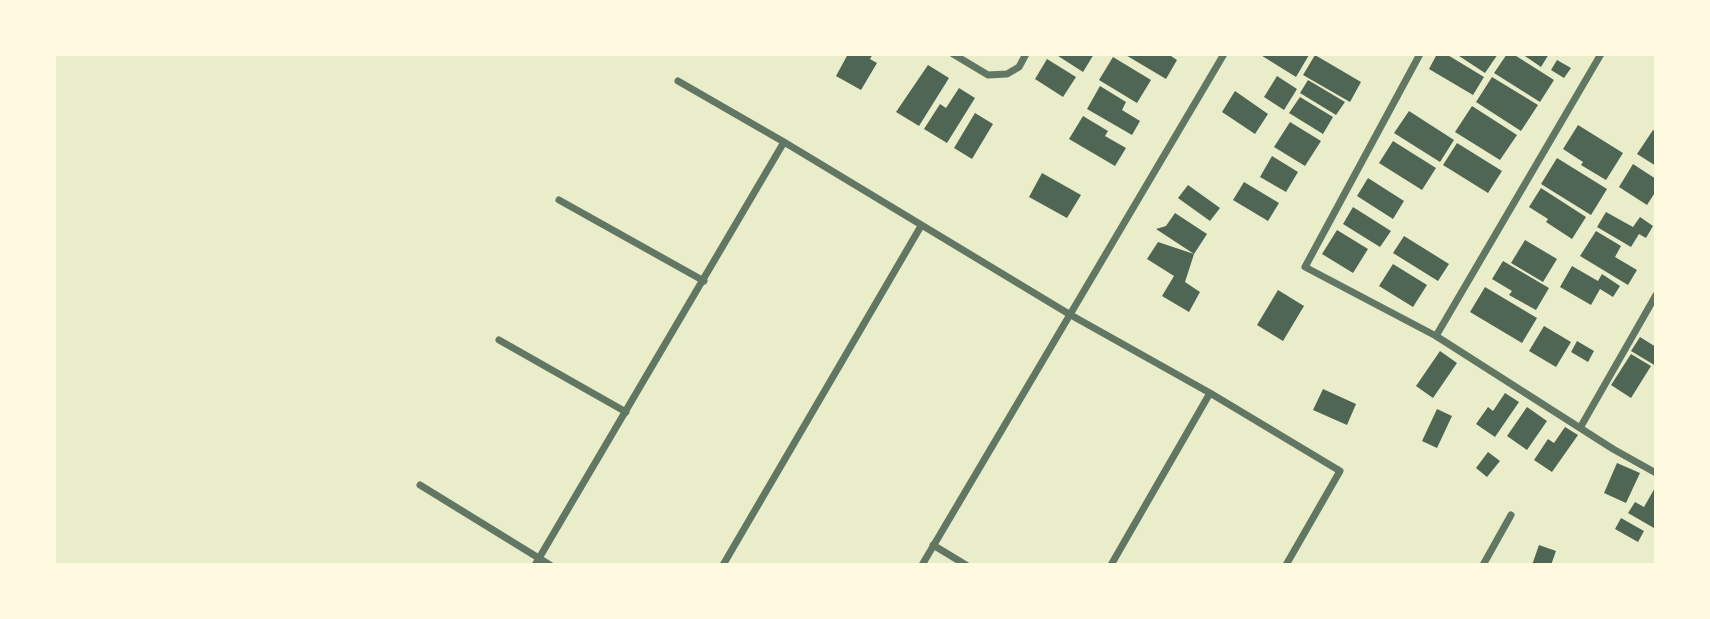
<!DOCTYPE html>
<html>
<head>
<meta charset="utf-8">
<style>
	body { margin:0 }
	#map { position:relative; width:1710px; height:619px; overflow:hidden; background:#e9edc9; font-family:"Golos Text",sans-serif }
	canvas { display:block }
	.frame { position:absolute; inset:0; border:56px solid #fefae0; pointer-events:none }
</style>
</head>
<body>
<div id="map">
<canvas width="1710" height="619"></canvas>
<div class="frame"></div>
</div>
<script>
const ctx = document.querySelector('canvas').getContext('2d');
ctx.lineJoin = 'round';
function paint(path, color) {
  ctx.fillStyle = color;
  ctx.fill(path, 'evenodd');
}
function toPath(rows) {
  const path = new Path2D();
  for (const r of rows) {
    path.moveTo(r[0], r[1]);
    for (let i = 2; i < r.length; i += 2) path.lineTo(r[i], r[i + 1]);
  }
  return path;
}
function strokePath(path, color, width, dash) {
  ctx.strokeStyle = color;
  ctx.lineWidth = width;
  ctx.lineCap = dash ? 'butt' : 'round';
  ctx.setLineDash(dash || []);
  ctx.stroke(path);
}
paint(toPath([
	[848,54,873,54,870,59,877,63,861,90,836,76],
	[1055,54,1094,54,1083,72],
	[1124,54,1168,54,1177,60,1166,79],
	[1259,54,1308,54,1309,55,1296,77],
	[1437,54,1446,54,1484,77,1473,95,1429,69],
	[1456,54,1498,54,1485,73],
	[1507,54,1513,54,1554,80,1540,102,1494,73],
	[1522,54,1549,54,1541,67],
	[1315,55,1361,82,1350,102,1303,75],
	[1113,57,1151,80,1137,103,1099,80],
	[1047,59,1076,77,1063,97,1035,79],
	[1557,60,1571,68,1564,78,1551,70],
	[928,65,949,78,919,126,896,112],
	[1277,76,1297,89,1284,110,1264,97],
	[1492,77,1538,105,1521,131,1476,102],
	[1308,80,1345,102,1336,115,1300,93],
	[1100,86,1126,102,1122,110,1140,121,1132,135,1087,109],
	[959,88,975,98,947,143,924,129,940,104,946,108],
	[1235,91,1268,114,1255,134,1222,112],
	[1300,97,1333,117,1323,134,1289,113],
	[1472,106,1517,135,1500,160,1455,132],
	[1409,111,1454,140,1440,162,1394,133],
	[975,113,993,124,972,159,954,148],
	[1083,116,1108,131,1105,136,1126,148,1115,166,1069,139],
	[1290,122,1321,141,1305,166,1274,147],
	[1578,125,1623,153,1606,180,1581,165,1583,162,1563,149],
	[1653,130,1656,132,1656,166,1637,154],
	[1393,141,1436,168,1422,190,1379,163],
	[1457,143,1502,171,1488,193,1443,165],
	[1272,156,1298,172,1286,192,1260,177],
	[1557,158,1607,189,1591,215,1541,184],
	[1633,164,1656,179,1656,191,1647,205,1619,187],
	[1042,173,1081,195,1067,218,1029,197],
	[1368,178,1404,201,1393,219,1357,196],
	[1244,182,1279,203,1268,221,1233,200],
	[1188,185,1220,208,1210,221,1178,198],
	[1541,188,1586,217,1572,239,1546,222,1548,219,1529,207],
	[1353,207,1391,231,1380,247,1343,224],
	[1606,212,1633,227,1640,217,1653,226,1646,238,1639,234,1631,247,1597,227],
	[1175,213,1207,234,1194,254,1156,229,1166,226],
	[1337,230,1368,249,1353,273,1322,254],
	[1596,231,1621,246,1615,257,1637,270,1628,285,1580,256],
	[1404,236,1449,264,1438,281,1393,253],
	[1525,240,1557,259,1543,282,1511,263],
	[1158,242,1194,254,1185,282,1200,292,1189,312,1162,296,1174,276,1147,259],
	[1503,261,1549,288,1536,310,1509,295,1512,291,1492,279],
	[1393,264,1427,285,1413,307,1379,286],
	[1572,266,1598,281,1602,274,1620,286,1613,297,1600,289,1591,305,1560,287],
	[1485,287,1537,318,1522,343,1470,312],
	[1278,290,1304,306,1283,341,1257,325],
	[1544,326,1571,342,1556,367,1529,351],
	[1640,337,1656,347,1656,366,1631,351],
	[1577,341,1594,351,1588,362,1571,352],
	[1440,351,1457,363,1433,398,1416,386],
	[1631,354,1651,366,1631,398,1611,385],
	[1323,389,1356,404,1347,425,1313,410],
	[1505,393,1519,402,1495,437,1476,424,1488,407,1493,411],
	[1527,407,1547,421,1527,450,1507,436],
	[1437,409,1452,416,1437,448,1422,441],
	[1565,427,1578,435,1552,472,1534,460,1548,439,1554,443],
	[1488,452,1500,461,1487,477,1476,468],
	[1617,463,1640,473,1626,503,1604,493],
	[1656,486,1656,524,1654,528,1628,513,1635,502,1644,507],
	[1621,518,1644,531,1638,542,1615,529],
	[1539,545,1556,551,1551,565,1532,565]
]), '#4f6655');
strokePath(toPath([
	[953,54,988,75,1007,74,1019,67,1026,54],
	[1420,54,1305,267,1436,336,1613,449,1656,473],
	[678,81,784,142,1069,314,1210,393,1111,565],
	[559,200,704,281],
	[1436,336,1601,54],
	[499,340,626,412],
	[1210,393,1340,471,1286,565],
	[1580,428,1656,295],
	[420,485,550,565],
	[933,545,966,565],
	[535,565,784,142],
	[723,565,921,226],
	[922,565,1224,54],
	[1483,565,1511,515]
]), '#617663', 7);
</script>
</body>
</html>
